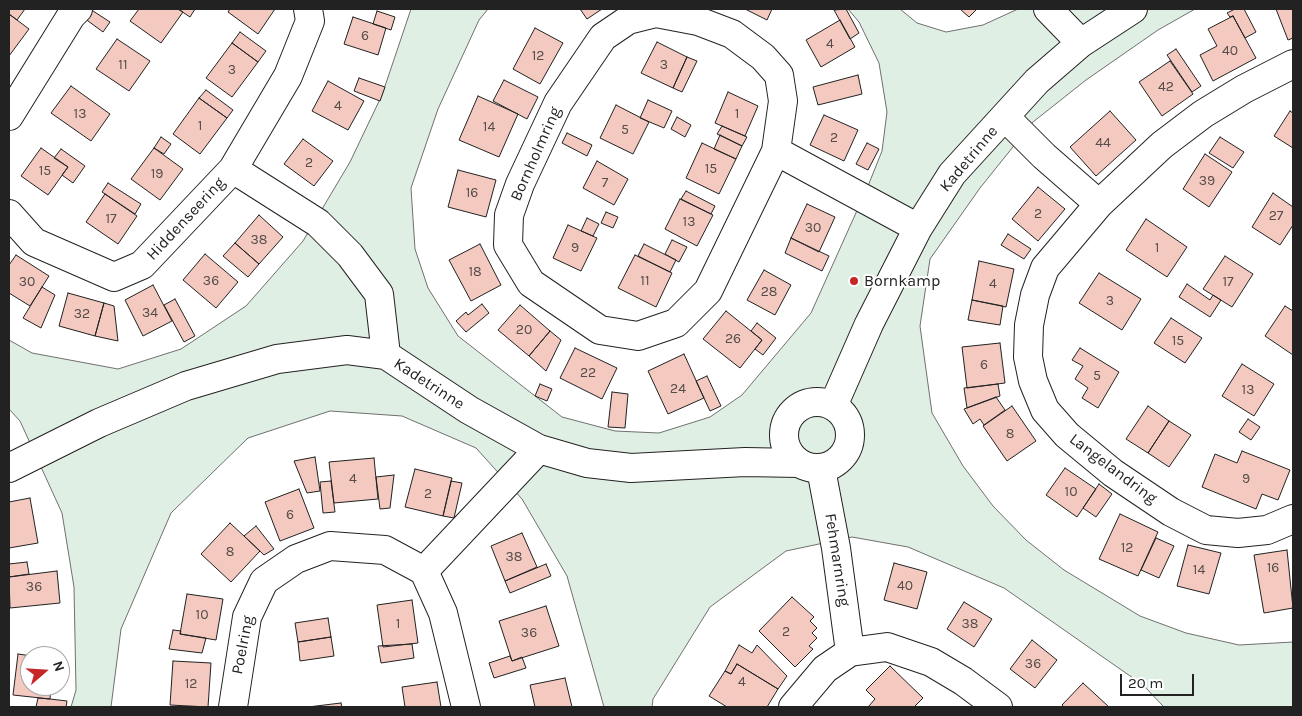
<!DOCTYPE html>
<html>
<head>
<meta charset="utf-8">
<style>
	body { margin:0 }
	#map { position:relative; width:1302px; height:716px; overflow:hidden; background:#fff; font-family:Karla,sans-serif }
	canvas { display:block }
	.frame { position:absolute; inset:0; border:10px solid #222; pointer-events:none }
	.north { position:absolute; left:20px; top:646px; width:50px; height:50px; box-sizing:border-box; background:#fff; border:1px solid #a7a7a7; border-radius:50%; rotate:71deg; font-size:14px; font-weight:700; line-height:20px; text-align:center; color:#222 }
	.north::after { content:''; display:block; margin:auto; width:18px; height:22px; background:#c62828; clip-path:polygon(50% 0,100% 100%,50% 72%,0 100%) }
	.scale { position:absolute; left:1120px; top:674px; width:74px; height:22px; box-sizing:border-box; border:2px solid #222; border-top:0; padding-left:6px; font-size:15px; line-height:18px; white-space:nowrap; color:#222; -webkit-text-stroke:4px #fff; paint-order:stroke }
</style>
</head>
<body>
<div id="map">
<canvas width="1302" height="716"></canvas>
<div class="frame"></div>
<div class="north">N</div>
<div class="scale">20 m</div>
</div>
<script>
const ctx = document.querySelector('canvas').getContext('2d');
ctx.lineJoin = 'round';
function paint(path, color) {
  ctx.fillStyle = color;
  ctx.fill(path, 'evenodd');
}
function toPath(rows) {
  const path = new Path2D();
  for (const r of rows) {
    if (r.length === 3) {
      path.moveTo(r[0] + r[2], r[1]);
      path.arc(r[0], r[1], r[2], 0, 2 * Math.PI);
      continue;
    }
    path.moveTo(r[0], r[1]);
    for (let i = 2; i < r.length; i += 2) path.lineTo(r[i], r[i + 1]);
  }
  return path;
}
function strokePath(path, color, width, dash) {
  ctx.strokeStyle = color;
  ctx.lineWidth = width;
  ctx.lineCap = dash ? 'butt' : 'round';
  ctx.setLineDash(dash || []);
  ctx.stroke(path);
}
function drawText(font, color, halo, rows, align = 'center') {
  ctx.font = font + ' Karla,sans-serif';
  ctx.lineWidth = 4;
  ctx.setLineDash([]);
  ctx.textBaseline = 'middle';
  ctx.strokeStyle = halo;
  ctx.fillStyle = color;
  for (const [text, x, y, turn = 0] of rows) {
    ctx.save();
    ctx.translate(x, y);
    ctx.rotate((+turn || 0) * Math.PI / 180);
    ctx.textAlign = isNaN(turn) ? turn : align;
    if (halo) ctx.strokeText(text, 0, 0);
    ctx.fillText(text, 0, 0);
    ctx.restore();
  }
}
const green = toPath([
	[411,9,488,9,479,20,438,109,411,188,415,249,428,288,458,336,562,417,615,431,659,433,710,417,742,395,811,313,868,186,882,151,887,112,879,63,859,22,848,9,900,9,917,23,946,32,983,25,1018,9,1195,9,1158,30,1086,80,1033,122,980,188,930,259,920,326,932,413,963,466,993,506,1026,540,1064,570,1140,616,1186,633,1239,645,1293,642,1293,707,1164,707,1143,685,1004,588,908,547,852,537,786,551,710,607,653,699,652,707,604,707,567,576,522,499,476,448,402,416,330,411,248,438,171,513,121,629,111,707,71,707,76,690,74,587,62,513,20,421,9,409,9,340,32,353,118,369,181,349,246,306,303,241,350,162,382,95,411,9]
]);
paint(green, '#e0efe3');
strokePath(green, '#6f6f6f', 1);
const building = toPath([
	[9,9,25,9,17,20,9,14,9,9],
	[90,9,110,22,103,32,84,18,90,9],
	[139,9,178,9,183,12,161,43,130,21,139,9],
	[178,9,195,9,190,17,178,9],
	[230,9,275,9,258,34,228,12,230,9],
	[580,9,602,9,587,19,580,9],
	[745,9,772,9,767,20,745,9],
	[846,9,859,33,850,39,834,10,846,9],
	[960,9,977,9,969,17,960,9],
	[1235,9,1244,9,1256,32,1245,38,1233,16,1230,17,1227,13,1235,9],
	[1276,9,1293,9,1293,38,1288,40,1276,9],
	[377,11,395,17,391,30,373,24,377,11],
	[9,14,29,29,9,56,9,14],
	[1233,16,1256,58,1213,81,1200,55,1217,46,1208,29,1233,16],
	[353,17,386,28,378,55,344,44,353,17],
	[840,20,855,47,821,67,806,40,840,20],
	[535,28,563,43,540,84,513,69,535,28],
	[240,32,266,51,258,62,232,43,240,32],
	[117,39,150,61,129,91,96,69,117,39],
	[657,42,687,57,673,88,641,73,657,42],
	[232,43,258,62,232,97,206,78,232,43],
	[1176,49,1201,86,1192,92,1167,55,1176,49],
	[687,57,697,61,682,92,673,88,687,57],
	[1170,61,1193,94,1162,116,1139,82,1170,61],
	[858,75,862,94,818,105,813,87,858,75],
	[359,78,385,87,380,101,354,91,359,78],
	[504,80,538,97,527,119,493,101,504,80],
	[328,81,364,101,348,130,312,111,328,81],
	[71,86,110,114,91,141,51,113,71,86],
	[206,90,233,110,227,118,199,98,206,90],
	[728,92,758,106,745,136,715,123,728,92],
	[478,96,518,114,499,157,459,140,478,96],
	[199,98,227,118,200,154,173,134,199,98],
	[648,100,672,111,664,128,640,118,648,100],
	[616,105,649,122,633,154,600,138,616,105],
	[1110,111,1136,140,1096,176,1070,147,1110,111],
	[1290,111,1293,113,1293,148,1274,136,1290,111],
	[824,115,858,130,844,161,810,145,824,115],
	[677,117,691,125,685,137,671,129,677,117],
	[722,126,747,137,742,146,717,134,722,126],
	[567,133,592,145,587,156,562,143,567,133],
	[720,135,742,146,736,159,714,149,720,135],
	[161,137,171,144,164,154,154,148,161,137],
	[1220,137,1244,152,1233,168,1209,153,1220,137],
	[303,139,333,161,314,186,284,164,303,139],
	[702,143,736,159,719,194,686,178,702,143],
	[867,143,879,149,868,170,856,164,867,143],
	[41,148,68,167,48,195,21,176,41,148],
	[154,148,183,169,160,200,131,179,154,148],
	[61,149,85,166,73,183,62,175,68,167,54,158,61,149],
	[1205,154,1232,172,1209,207,1183,189,1205,154],
	[597,161,628,179,614,205,583,188,597,161],
	[458,170,496,180,486,217,448,207,458,170],
	[108,183,141,204,135,214,102,192,108,183],
	[1038,187,1065,209,1038,241,1012,219,1038,187],
	[686,191,715,206,711,214,681,199,686,191],
	[1273,193,1293,207,1293,225,1280,245,1252,227,1273,193],
	[105,194,137,216,118,244,86,222,105,194],
	[680,199,713,215,697,246,665,229,680,199],
	[807,204,835,217,819,252,791,238,807,204],
	[606,212,618,217,613,228,601,223,606,212],
	[259,215,283,237,259,264,235,243,259,215],
	[587,218,599,224,593,236,581,231,587,218],
	[1146,219,1187,247,1167,277,1126,250,1146,219],
	[568,225,597,238,581,271,553,258,568,225],
	[1008,234,1031,249,1024,259,1001,245,1008,234],
	[791,238,829,256,822,271,785,253,791,238],
	[672,240,687,247,679,262,665,254,672,240],
	[235,243,259,264,248,277,223,256,235,243],
	[480,244,501,285,471,301,449,260,480,244],
	[644,244,676,260,670,272,638,256,644,244],
	[205,254,238,282,216,308,183,280,205,254],
	[16,255,49,276,30,306,9,293,9,265,16,255],
	[635,255,672,273,656,307,618,288,635,255],
	[1225,256,1253,274,1232,307,1203,289,1225,256],
	[979,261,1014,269,1006,307,972,300,979,261],
	[764,270,791,285,775,315,747,300,764,270],
	[1099,273,1141,299,1122,330,1079,303,1099,273],
	[1187,284,1210,300,1213,295,1221,300,1210,317,1179,297,1187,284],
	[153,285,172,321,143,336,125,300,153,285],
	[42,287,55,295,41,328,23,318,42,287],
	[68,293,104,303,95,336,59,326,68,293],
	[175,299,195,336,184,342,164,305,175,299],
	[972,300,1003,306,1000,325,968,320,972,300],
	[104,303,114,306,118,341,95,336,104,303],
	[482,304,489,313,466,332,456,321,466,312,468,315,482,304],
	[520,305,550,331,529,356,498,330,520,305],
	[1285,306,1293,311,1293,355,1265,336,1285,306],
	[726,311,762,340,740,368,703,339,726,311],
	[1171,318,1202,338,1185,363,1154,343,1171,318],
	[757,323,776,338,763,355,755,349,762,340,751,331,757,323],
	[550,331,561,340,546,371,529,356,550,331],
	[1000,343,1005,383,967,388,962,347,1000,343],
	[575,348,617,368,602,399,560,378,575,348],
	[1080,348,1119,372,1098,408,1082,398,1088,388,1075,379,1083,366,1072,360,1080,348],
	[684,354,704,398,668,414,648,371,684,354],
	[1242,364,1274,384,1254,416,1222,396,1242,364],
	[707,376,721,406,710,411,696,381,707,376],
	[540,384,552,389,547,401,535,396,540,384],
	[998,384,1000,396,967,408,964,388,998,384],
	[612,392,628,394,625,428,608,427,612,392],
	[996,397,1005,410,984,425,980,419,973,424,964,409,996,397],
	[1012,406,1036,441,1007,461,983,426,1012,406],
	[1148,406,1169,421,1148,453,1126,439,1148,406],
	[1248,419,1260,427,1251,440,1239,432,1248,419],
	[1169,421,1191,435,1169,467,1148,453,1169,421],
	[1242,451,1290,470,1278,500,1262,494,1256,509,1202,487,1215,454,1237,463,1242,451],
	[315,457,320,491,307,493,294,461,315,457],
	[374,458,378,499,334,503,329,462,374,458],
	[1065,468,1096,489,1077,517,1046,495,1065,468],
	[415,469,452,478,443,516,405,507,415,469],
	[394,475,390,508,380,509,376,477,394,475],
	[331,481,335,512,323,513,320,482,331,481],
	[451,481,462,483,454,518,443,516,451,481],
	[1099,484,1112,494,1096,517,1083,508,1099,484],
	[299,489,314,528,280,541,265,502,299,489],
	[30,498,38,543,9,548,9,502,30,498],
	[1120,514,1158,532,1138,576,1099,559,1120,514],
	[230,523,260,551,231,582,201,554,230,523],
	[256,526,274,549,264,555,244,536,256,526],
	[522,533,537,567,505,581,491,546,522,533],
	[1156,538,1174,546,1159,578,1141,570,1156,538],
	[1188,545,1221,553,1209,594,1177,586,1188,545],
	[1287,550,1293,608,1264,613,1254,555,1287,550],
	[27,562,29,574,9,577,9,564,27,562],
	[894,563,927,572,917,609,884,600,894,563],
	[546,564,551,576,510,593,505,581,546,564],
	[57,571,60,603,10,608,9,577,57,571],
	[187,594,223,599,216,640,180,634,187,594],
	[792,597,814,617,810,621,817,628,812,633,817,638,809,646,813,649,795,667,759,631,792,597],
	[412,600,418,643,383,647,377,605,412,600],
	[964,602,992,619,974,647,947,629,964,602],
	[546,606,559,646,512,661,499,621,546,606],
	[328,618,331,637,298,642,295,623,328,618],
	[173,630,181,631,180,634,206,638,202,653,169,649,173,630],
	[331,637,334,656,300,661,298,642,331,637],
	[1032,640,1057,660,1035,688,1010,669,1032,640],
	[412,644,414,658,381,663,378,646,412,644],
	[739,645,752,653,757,645,787,676,778,689,737,664,731,674,725,671,739,645],
	[18,654,32,656,30,686,51,686,50,699,13,695,18,654],
	[510,656,512,661,522,657,526,668,494,678,489,663,510,656],
	[173,661,211,663,208,707,170,705,173,661],
	[737,664,778,689,767,707,727,707,709,696,725,671,731,674,737,664],
	[890,666,923,698,914,707,868,707,875,699,866,690,890,666],
	[565,678,572,707,535,707,530,685,565,678],
	[437,682,441,707,405,707,402,687,437,682],
	[1083,683,1109,707,1064,707,1062,705,1083,683],
	[38,698,50,699,67,701,66,707,36,707,38,698],
	[341,703,342,707,308,707,341,703]
]);
paint(building, '#f3c9c0');
strokePath(building, '#222', 1);
const minor = toPath([
	[1048,9,1081,43],
	[1293,64,1244,89,1203,114,1162,145,1099,204,1045,268,1035,295,1029,325,1028,357,1033,381,1045,410,1067,435,1113,473,1171,512,1206,530,1238,533,1267,530,1293,519],
	[9,116,71,16,78,9],
	[1005,117,1044,156,1099,204],
	[776,151,708,291,676,323,638,336,600,330,531,283,508,245,509,215,520,184,558,103,603,37,628,20,656,13,698,21,732,34,763,57,779,75,783,101,776,151,918,228],
	[233,169,318,223,350,255,379,294,386,355],
	[9,214,34,242,114,277,142,265,233,169,288,76,310,21,308,9],
	[817,435,33],
	[833,406,869,324,918,228,952,174,1037,81,1081,43,1133,9],
	[9,468,99,423,186,386,277,359,347,350,386,355,469,410,539,449,587,463,631,468,745,462,799,463],
	[821,469,836,548,850,652],
	[424,571,539,449],
	[233,707,247,617,264,581,296,559,330,546,385,550,424,571,443,613,466,707],
	[793,707,825,669,850,652,887,647,931,662,963,681,998,707]
]);
strokePath(minor, '#222', 30);
strokePath(minor, '#fff', 28);
for (const [x, y, r, color] of [
	[854,281,5,"#c62828"]
]) {
  const dot = new Path2D();
  dot.arc(x, y, r, 0, 2 * Math.PI);
  ctx.fillStyle = color;
  ctx.fill(dot);
  strokePath(dot, '#fff', 2);
}
drawText('14px', '#564c4a', null, [
	["6",365,36],
	["4",830,44],
	["40",1230,51],
	["12",538,56],
	["11",123,65],
	["3",664,65],
	["3",232,70],
	["42",1166,87],
	["4",338,106],
	["13",80,114],
	["1",737,114],
	["1",200,126],
	["14",489,127],
	["5",625,130],
	["2",834,138],
	["44",1103,143],
	["2",309,163],
	["15",711,169],
	["15",45,171],
	["19",157,174],
	["39",1207,181],
	["7",605,183],
	["16",472,193],
	["2",1038,214],
	["27",1276,216],
	["17",111,219],
	["13",689,222],
	["30",813,228],
	["38",259,240],
	["9",575,248],
	["1",1157,248],
	["18",475,272],
	["36",211,281],
	["11",645,281],
	["30",27,282],
	["17",1228,282],
	["4",993,284],
	["28",769,292],
	["3",1110,301],
	["34",150,313],
	["32",82,314],
	["20",524,330],
	["26",733,339],
	["15",1178,341],
	["6",984,365],
	["22",588,373],
	["5",1097,376],
	["24",678,389],
	["13",1248,390],
	["8",1010,434],
	["4",353,479],
	["9",1246,479],
	["10",1071,492],
	["2",428,494],
	["6",290,515],
	["12",1127,548],
	["8",230,552],
	["38",514,557],
	["16",1273,568],
	["14",1199,570],
	["40",905,586],
	["36",34,587],
	["10",202,615],
	["1",398,624],
	["38",970,624],
	["2",786,632],
	["36",529,633],
	["36",1033,664],
	["4",742,682],
	["12",191,684]
]);
drawText('16px', '#222', '#fff', [
	["Bornholmring",536,154,-66],
	["Kadetrinne",969,159,-50],
	["Hiddenseering",186,219,-47],
	["Kadetrinne",429,384,33],
	["Langelandring",1113,469,37],
	["Fehmarnring",837,560,81],
	["Poelring",243,645,-79]
]);
drawText('16px', '#222', '#fff', [
	["Bornkamp",864,281]
], 'left');
</script>
</body>
</html>
